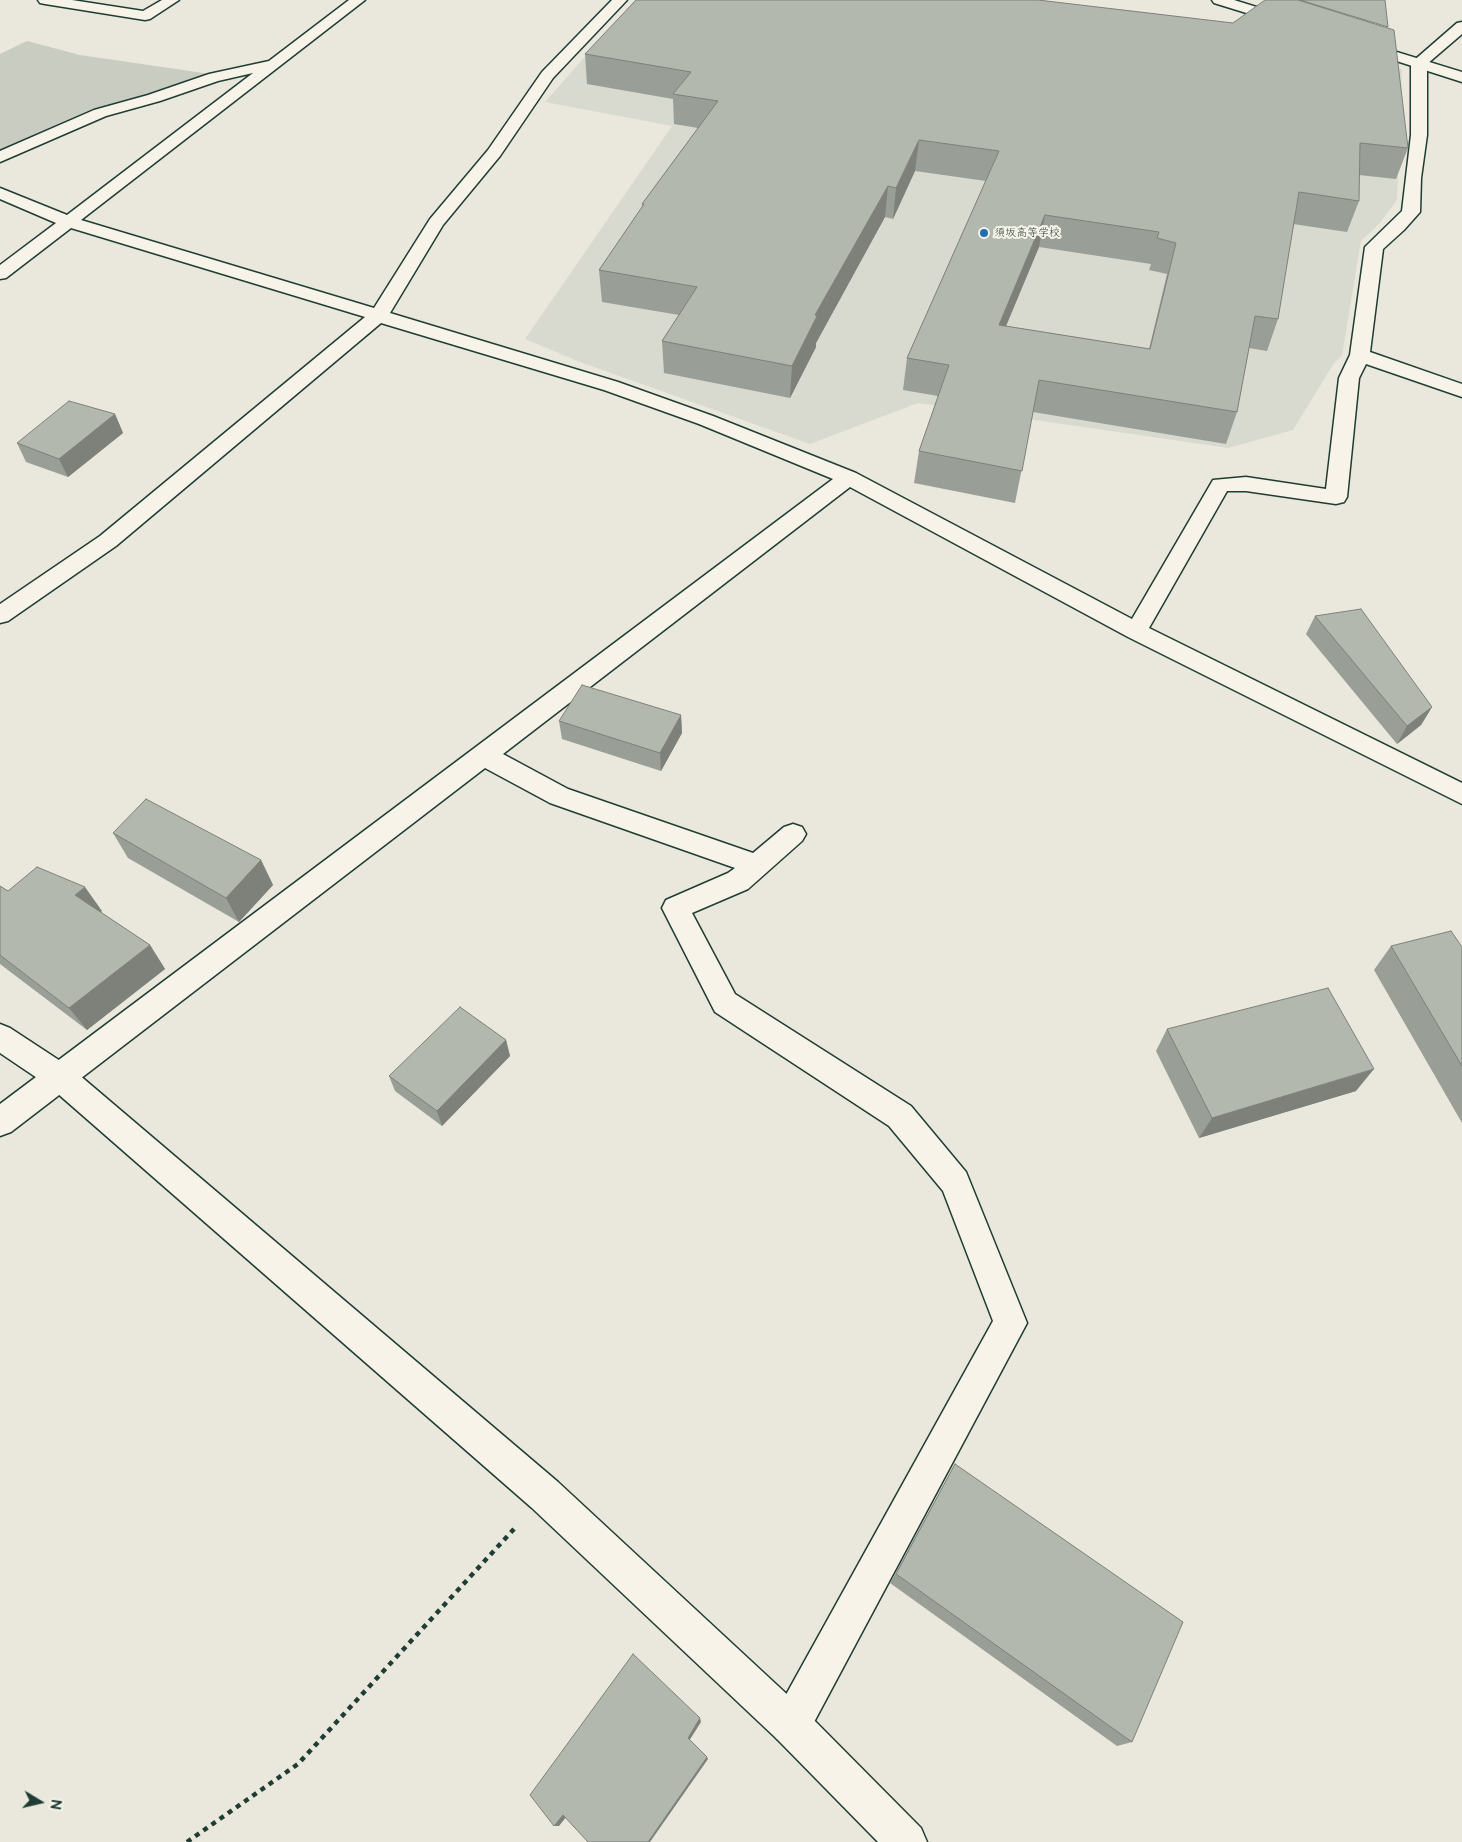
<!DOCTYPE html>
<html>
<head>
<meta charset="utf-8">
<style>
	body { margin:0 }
	#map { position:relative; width:1462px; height:1842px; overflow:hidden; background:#eae8dd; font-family:"Balsamiq Sans",sans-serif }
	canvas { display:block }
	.north { position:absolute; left:15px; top:1777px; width:50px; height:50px; -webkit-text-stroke:4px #f7f3e8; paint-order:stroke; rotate:99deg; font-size:14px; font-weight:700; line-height:20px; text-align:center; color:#1f3d34 }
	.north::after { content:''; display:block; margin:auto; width:18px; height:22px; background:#1f3d34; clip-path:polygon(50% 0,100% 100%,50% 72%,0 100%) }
</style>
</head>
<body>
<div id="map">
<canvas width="1462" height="1842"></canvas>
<div class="north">N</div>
</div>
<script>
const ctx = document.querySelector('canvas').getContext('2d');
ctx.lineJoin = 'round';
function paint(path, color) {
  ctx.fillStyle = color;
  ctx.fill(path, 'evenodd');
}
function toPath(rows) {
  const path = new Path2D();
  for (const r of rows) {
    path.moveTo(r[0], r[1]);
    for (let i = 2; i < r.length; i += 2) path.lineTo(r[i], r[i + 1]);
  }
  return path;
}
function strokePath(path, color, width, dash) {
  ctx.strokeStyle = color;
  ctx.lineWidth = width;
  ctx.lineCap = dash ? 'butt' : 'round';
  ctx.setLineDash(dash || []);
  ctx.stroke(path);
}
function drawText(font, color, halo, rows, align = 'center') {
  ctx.font = font + ' "Balsamiq Sans","Klee One",sans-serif';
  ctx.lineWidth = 4;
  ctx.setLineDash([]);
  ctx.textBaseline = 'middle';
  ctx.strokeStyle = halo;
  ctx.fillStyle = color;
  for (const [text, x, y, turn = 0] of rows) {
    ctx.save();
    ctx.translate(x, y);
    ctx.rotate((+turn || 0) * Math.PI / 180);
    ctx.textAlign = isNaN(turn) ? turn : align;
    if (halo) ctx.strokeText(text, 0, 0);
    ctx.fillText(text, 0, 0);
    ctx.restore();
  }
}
paint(toPath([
	[635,0,862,0,1402,69,1397,200,1379,224,1361,241,1342,356,1334,363,1293,430,1228,448,918,403,810,444,580,362,525,339,672,126,545,102]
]), '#d9dacf');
paint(toPath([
	[27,41,80,55,210,74,0,151,0,54]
]), '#c8ccc1');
const minor = toPath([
	[38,0,72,0,143,11,162,0,179,0,150,19,145,20,45,4,40,3,38,0],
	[349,0,365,0,81,220,374,308,430,219,488,150,542,72,612,0,627,0,553,78,500,156,443,225,390,313,618,382,713,416,856,473,1132,619,1213,480,1246,477,1326,489,1339,378,1350,355,1365,247,1402,211,1411,135,1411,63,1457,23,1462,22,1462,34,1427,64,1427,135,1421,178,1420,212,1404,230,1383,249,1370,352,1462,384,1462,397,1366,364,1359,378,1347,497,1344,502,1336,504,1246,491,1227,491,1149,628,1462,783,1462,804,1128,637,850,487,503,754,568,789,753,853,784,827,793,824,802,827,806,834,802,841,748,889,692,913,735,994,911,1106,966,1172,1027,1323,805,1739,791,1745,777,1739,771,1725,777,1711,993,1321,943,1191,889,1126,715,1012,662,908,666,900,728,873,735,868,550,803,485,768,11,1132,0,1136,0,1104,833,479,699,424,604,390,381,323,116,546,8,621,0,623,0,604,100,536,365,317,71,228,6,278,0,279,0,265,56,223,0,199,0,188,67,215,253,73,218,81,160,101,106,116,0,162,0,151,94,110,148,95,209,74,269,61,349,0]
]);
const tertiary = toPath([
	[1212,0,1234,0,1292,18,1294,21,1292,24,1282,24,1214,3,1212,0],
	[1361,41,1462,72,1462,82,1356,48,1354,45,1356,42,1361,41],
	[0,1024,10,1028,71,1068,558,1482,805,1711,921,1828,927,1842,878,1842,777,1739,532,1508,49,1086,0,1053,0,1024]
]);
strokePath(minor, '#1f3d34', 3);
strokePath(tertiary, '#1f3d34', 3);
strokePath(toPath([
	[187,1842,298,1764,514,1529]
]), '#1f3d34', 4.5, [5, 5]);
paint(minor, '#f7f3e8');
paint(tertiary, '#f7f3e8');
paint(toPath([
	[1233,23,1388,28,1408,148,1396,179,1359,175,1359,201,1347,232,1293,224,1278,319,1267,351,1249,348,1237,412,1226,444,1033,412,1015,503,914,483,919,451,938,396,903,390,907,358,986,181,915,171,893,219,885,217,816,343,816,347,790,398,664,373,662,341,679,315,602,302,599,270,642,207,642,204,698,128,674,124,673,99,587,84,585,54],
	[1039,247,1151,264,1149,270,1167,274,1149,349,1006,326],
	[115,414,123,433,68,477,26,462,17,443],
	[1315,616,1432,707,1421,725,1397,744,1306,634],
	[681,715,682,733,661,771,562,739,559,721],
	[113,833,261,860,273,885,239,922,128,858],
	[0,886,8,891,102,911,100,912,150,945,165,969,87,1030,0,964],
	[1391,946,1462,947,1462,1123,1374,970],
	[1167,1029,1356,1091,1199,1138,1156,1051],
	[506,1040,510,1056,442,1126,395,1091,389,1076],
	[955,1464,1132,1742,1117,1746,890,1583]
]), '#999e96');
paint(toPath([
	[919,140,915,171,893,219,896,188],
	[888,186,885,217,816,343,816,347,790,398,792,366,815,315],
	[1045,215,1039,247,993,357,999,325],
	[115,414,123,433,68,477,59,459],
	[1432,707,1421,725,1397,744,1407,726],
	[681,715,682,733,661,771,660,753],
	[261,860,273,885,239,922,226,898],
	[85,887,102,911,92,920,75,895],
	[150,945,165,969,87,1030,69,1008],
	[506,1040,510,1056,442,1126,437,1111],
	[1374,1069,1356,1091,1199,1138,1212,1118],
	[700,1718,701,1722,689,1741,688,1738],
	[707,1757,708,1759,650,1842,648,1842],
	[563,1815,567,1816,559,1826,554,1826]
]), '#7d817a');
const building = toPath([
	[636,0,1038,0,1233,23,1265,0,1298,0,1394,30,1408,148,1360,143,1359,201,1299,192,1278,319,1255,316,1237,412,1039,380,1022,471,919,451,949,365,907,358,999,151,919,140,896,188,888,186,815,315,817,316,792,366,662,341,697,287,599,270,644,204,642,204,718,101,673,94,691,72,585,54,636,0],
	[1045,215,1159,232,1157,238,1176,243,1150,349,999,325,1045,215],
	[1300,0,1385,0,1388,27,1300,0],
	[69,401,115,414,59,459,17,443,69,401],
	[1361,609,1432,707,1407,726,1315,616,1361,609],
	[582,685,681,715,660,753,559,721,582,685],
	[146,799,261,860,226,898,113,833,146,799],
	[37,867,85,887,75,895,150,945,69,1008,0,955,0,886,8,891,37,867],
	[1451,931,1462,947,1462,1066,1391,946,1451,931],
	[1328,988,1374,1069,1212,1118,1167,1029,1328,988],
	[460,1007,506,1040,437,1111,389,1076,460,1007],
	[955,1464,1183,1622,1132,1742,896,1574,955,1464],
	[633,1654,700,1718,688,1738,707,1757,648,1842,588,1842,563,1815,554,1826,530,1795,633,1654]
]);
paint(building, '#b2b8ae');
strokePath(building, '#7d817a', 1);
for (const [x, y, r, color] of [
	[984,233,5,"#1f6fb2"]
]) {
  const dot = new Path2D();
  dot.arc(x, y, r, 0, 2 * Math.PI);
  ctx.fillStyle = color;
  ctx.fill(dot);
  strokePath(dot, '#f7f3e8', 2);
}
drawText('11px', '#1f3d34', '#f7f3e8', [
	["須坂高等学校",994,233]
], 'left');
</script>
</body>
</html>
